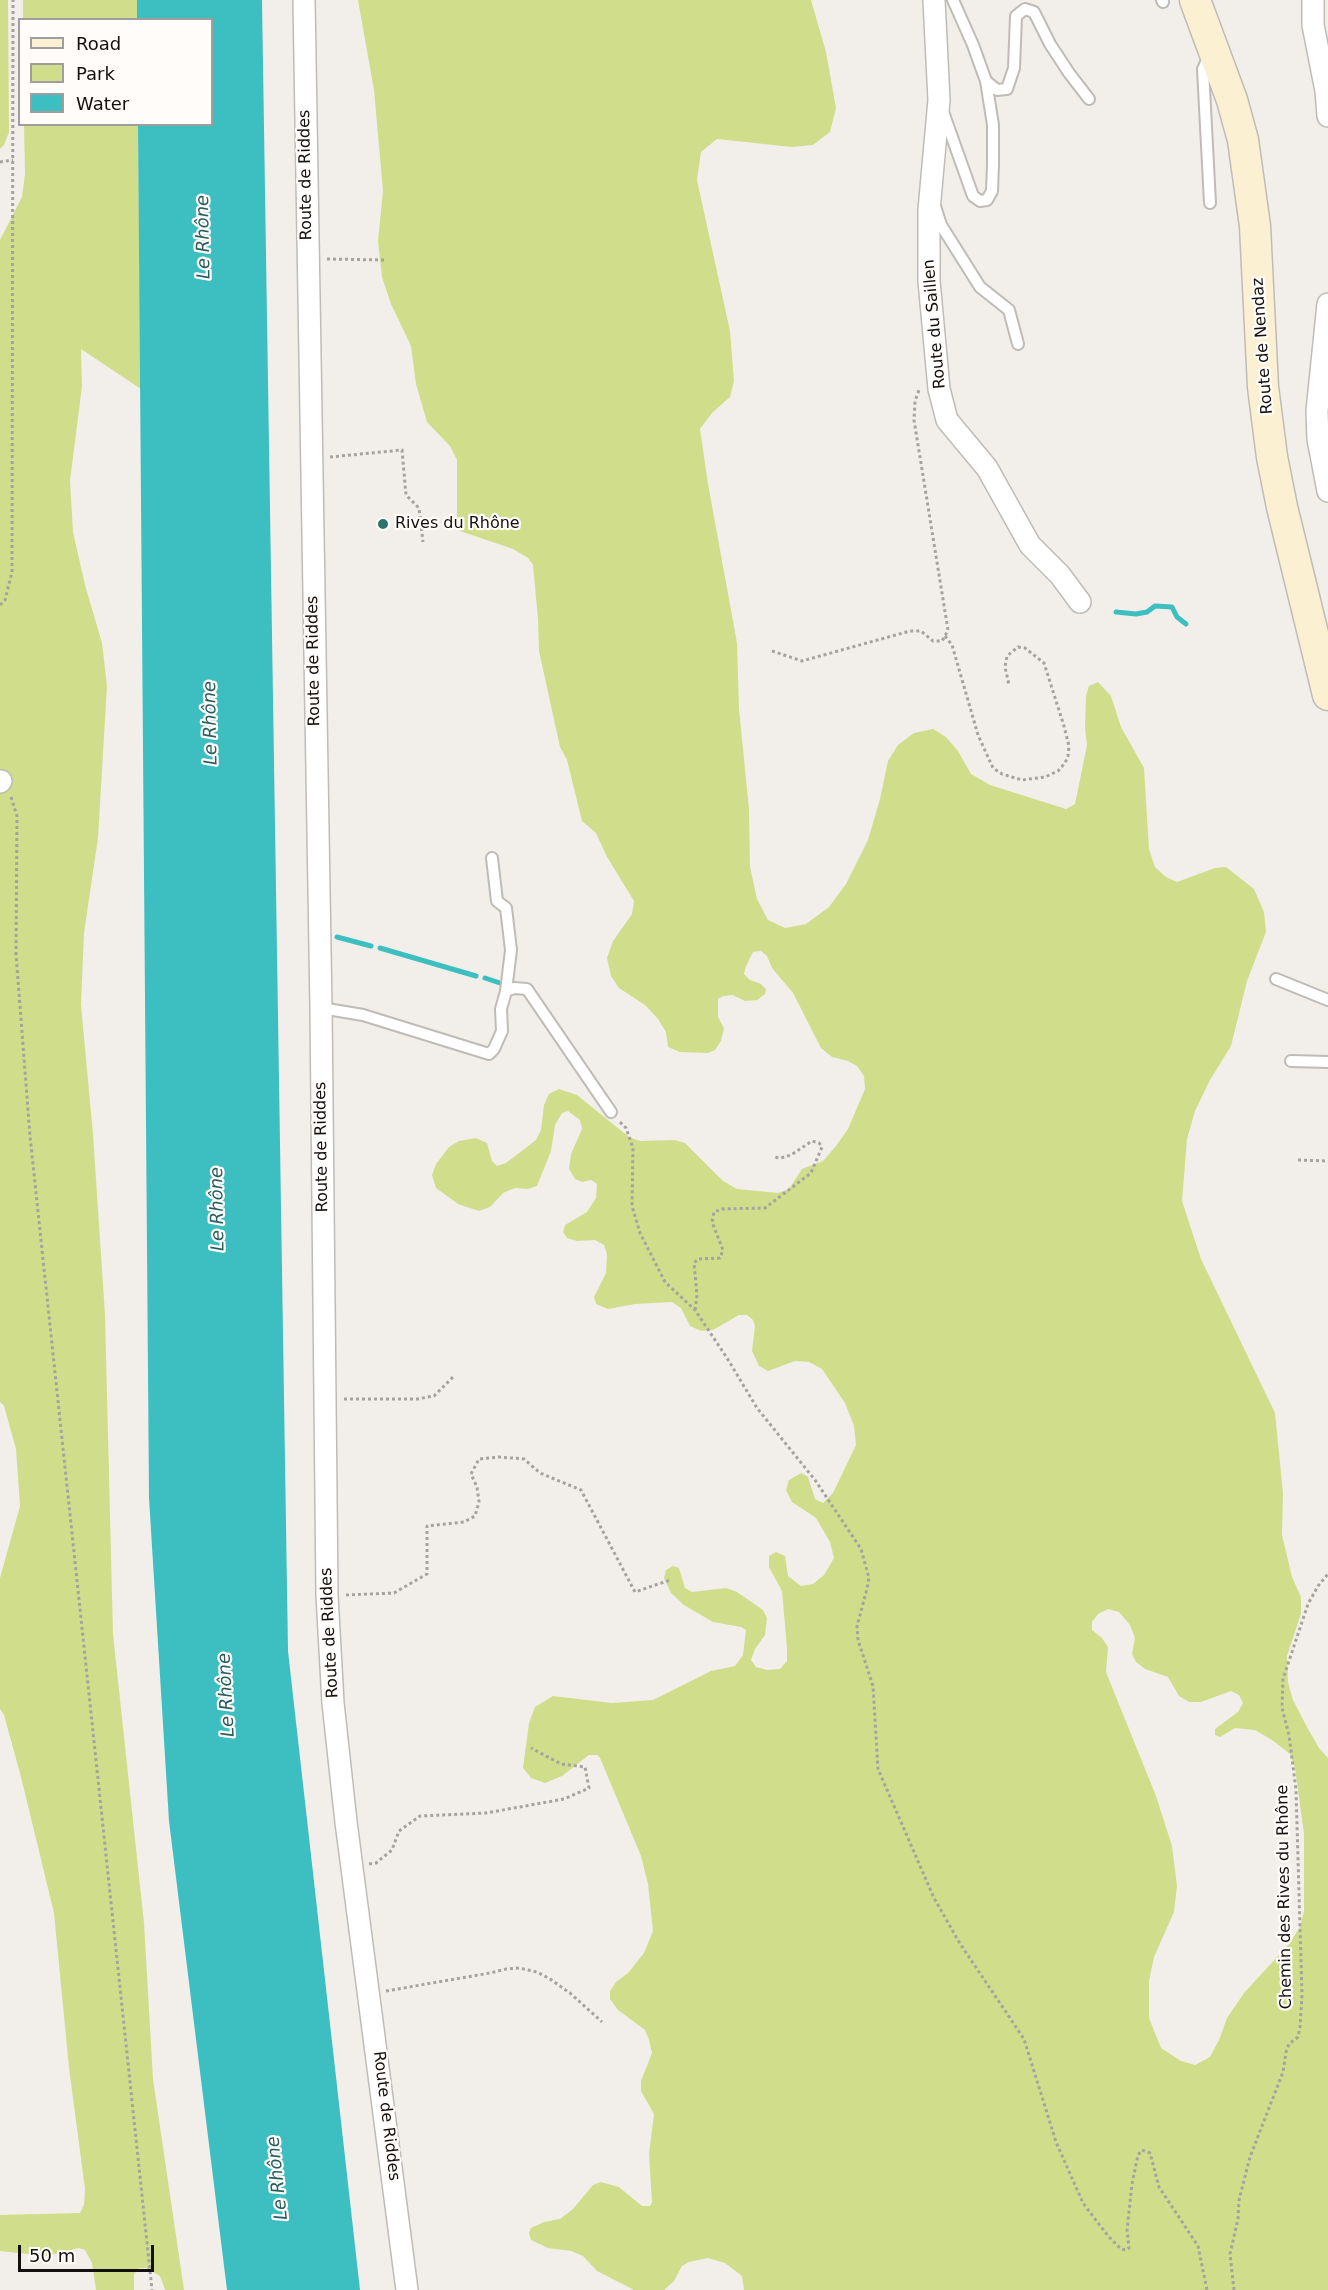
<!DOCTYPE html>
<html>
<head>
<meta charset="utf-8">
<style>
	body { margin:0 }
	#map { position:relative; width:1328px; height:2290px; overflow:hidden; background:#f2efeb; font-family:"DejaVu Sans",sans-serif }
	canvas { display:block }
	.legend { position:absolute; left:18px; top:18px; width:195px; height:108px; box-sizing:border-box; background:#fffcfa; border:2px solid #a09e9c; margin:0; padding:8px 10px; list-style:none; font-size:18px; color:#121110 }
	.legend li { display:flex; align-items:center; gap:12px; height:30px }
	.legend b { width:30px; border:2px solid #a09e9c }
	.scale { position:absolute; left:18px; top:2245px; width:136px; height:27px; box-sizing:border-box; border:3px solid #121110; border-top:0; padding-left:8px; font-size:18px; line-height:21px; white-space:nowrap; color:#121110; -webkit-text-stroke:4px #fffcfa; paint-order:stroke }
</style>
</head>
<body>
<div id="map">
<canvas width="1328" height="2290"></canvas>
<ul class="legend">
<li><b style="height:8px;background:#fbf0d1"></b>Road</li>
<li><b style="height:16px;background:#d0de8b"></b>Park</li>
<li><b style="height:16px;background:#3dbec1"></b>Water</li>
</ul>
<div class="scale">50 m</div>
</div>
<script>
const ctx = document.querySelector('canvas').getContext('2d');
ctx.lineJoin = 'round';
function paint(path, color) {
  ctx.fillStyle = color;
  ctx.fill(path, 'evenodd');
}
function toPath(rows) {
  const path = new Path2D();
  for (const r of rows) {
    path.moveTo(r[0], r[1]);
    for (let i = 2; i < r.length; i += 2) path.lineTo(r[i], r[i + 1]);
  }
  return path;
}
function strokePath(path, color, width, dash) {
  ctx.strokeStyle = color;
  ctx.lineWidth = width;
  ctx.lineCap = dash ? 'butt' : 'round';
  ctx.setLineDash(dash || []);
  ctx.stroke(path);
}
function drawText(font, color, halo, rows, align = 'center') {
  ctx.font = font + ' "DejaVu Sans",sans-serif';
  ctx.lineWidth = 4.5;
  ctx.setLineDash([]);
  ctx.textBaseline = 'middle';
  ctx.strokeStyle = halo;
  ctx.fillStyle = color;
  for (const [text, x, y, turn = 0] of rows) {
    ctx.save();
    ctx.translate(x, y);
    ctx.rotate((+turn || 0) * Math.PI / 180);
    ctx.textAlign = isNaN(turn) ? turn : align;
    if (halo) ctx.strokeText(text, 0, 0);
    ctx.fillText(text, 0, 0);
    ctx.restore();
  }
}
paint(toPath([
	[0,0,8,0,9,132,4,145,0,149],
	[23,0,137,0,137,19,23,19],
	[358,0,811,0,826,52,836,108,830,132,813,145,792,147,717,139,701,152,697,180,730,331,734,381,730,397,712,413,700,429,708,484,737,643,739,709,749,809,750,867,757,899,768,920,785,928,806,924,829,907,846,884,868,840,880,799,888,761,898,745,914,733,933,729,946,737,958,751,971,774,990,785,1066,809,1075,804,1087,745,1085,728,1086,696,1089,686,1098,682,1111,696,1121,727,1144,768,1149,849,1155,867,1166,877,1177,882,1215,868,1226,867,1254,889,1264,912,1266,932,1247,981,1231,1046,1210,1080,1195,1111,1187,1139,1182,1201,1201,1259,1275,1413,1283,1493,1282,1535,1292,1577,1301,1597,1301,1614,1287,1656,1288,1682,1293,1700,1307,1727,1319,1748,1328,1758,1328,2290,744,2290,742,2276,725,2263,708,2258,689,2262,682,2266,674,2281,664,2290,634,2290,597,2271,583,2256,571,2251,548,2248,531,2240,529,2233,531,2228,544,2222,560,2219,573,2209,593,2185,601,2182,619,2187,642,2206,650,2206,652,2202,649,2154,654,2114,641,2091,641,2081,652,2053,649,2040,645,2030,618,2010,610,1999,610,1991,616,1982,628,1973,644,1953,653,1931,648,1884,641,1856,600,1758,597,1755,589,1755,562,1776,545,1783,531,1778,523,1768,529,1723,535,1707,553,1696,612,1703,653,1700,711,1671,735,1666,743,1655,746,1630,741,1627,713,1622,684,1605,671,1593,664,1578,666,1570,673,1566,679,1568,685,1588,692,1592,726,1588,737,1592,763,1610,767,1618,765,1635,755,1649,751,1660,756,1667,767,1670,780,1669,787,1661,787,1648,782,1591,769,1567,769,1556,776,1552,785,1556,788,1576,801,1586,813,1584,824,1575,834,1558,830,1542,816,1518,792,1502,786,1490,789,1480,801,1473,808,1477,815,1499,823,1503,833,1493,856,1445,854,1426,845,1403,822,1369,809,1362,795,1361,768,1371,759,1366,752,1351,755,1326,753,1320,747,1315,739,1315,713,1330,701,1331,690,1326,681,1308,672,1302,635,1304,608,1309,596,1304,594,1297,606,1273,607,1254,604,1245,595,1240,577,1241,567,1238,563,1232,565,1225,587,1212,596,1198,597,1184,591,1180,582,1182,575,1179,569,1169,571,1154,582,1129,580,1120,568,1111,562,1113,555,1125,551,1151,537,1186,528,1189,515,1188,503,1193,490,1207,479,1211,458,1204,436,1188,432,1175,436,1164,449,1147,459,1141,476,1138,487,1143,492,1161,497,1166,506,1163,536,1140,541,1130,544,1105,549,1094,559,1089,577,1095,629,1137,640,1141,675,1140,685,1143,723,1181,737,1189,778,1193,789,1189,802,1169,823,1161,836,1146,848,1129,865,1089,864,1076,857,1066,848,1061,832,1057,821,1048,793,993,772,968,767,956,761,951,753,952,746,966,744,974,750,980,761,984,766,989,765,994,757,1000,745,1001,733,995,723,996,718,999,718,1017,724,1028,721,1041,715,1050,708,1053,680,1052,668,1047,666,1032,658,1019,645,1005,619,988,611,976,607,958,613,941,632,914,634,901,607,857,596,833,582,821,567,760,560,747,539,651,538,619,533,565,528,558,513,549,460,531,455,527,457,515,457,460,450,446,427,422,416,384,411,346,391,304,382,277,378,241,383,191,374,90],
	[1108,1609,1119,1612,1130,1625,1135,1638,1132,1654,1136,1662,1145,1669,1168,1677,1179,1696,1189,1702,1201,1702,1231,1691,1239,1695,1243,1703,1238,1712,1215,1729,1215,1735,1220,1737,1235,1728,1255,1730,1272,1740,1290,1754,1295,1768,1304,1834,1304,1911,1300,1927,1289,1944,1244,1993,1227,2018,1219,2040,1210,2057,1195,2065,1181,2061,1161,2048,1149,2018,1149,1981,1154,1957,1174,1912,1177,1886,1172,1846,1156,1796,1106,1672,1108,1647,1102,1638,1092,1630,1092,1622,1098,1614],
	[24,125,138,125,141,389,81,349,82,386,70,481,73,532,85,585,102,643,107,686,98,838,84,933,81,1005,93,1134,105,1315,113,1634,144,1923,153,2079,184,2290,165,2290,160,2276,146,2268,139,2268,134,2274,134,2290,96,2290,92,2263,85,2250,79,2248,47,2256,0,2251,0,2215,80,2213,84,2205,85,2189,69,2068,54,1913,21,1777,4,1715,0,1709,0,1578,20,1506,16,1449,4,1406,0,1402,0,240,22,197,25,174]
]), '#d0de8b');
paint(toPath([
	[137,0,262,0,288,1651,360,2290,227,2290,169,1821,149,1498,138,125,212,124,212,20,137,19]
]), '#3dbec1');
strokePath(toPath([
	[1116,612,1136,614,1147,612,1155,606,1172,607,1177,617,1186,624],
	[337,937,371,946],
	[380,948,476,976],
	[485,978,500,983]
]), '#3dbec1', 5);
const service = toPath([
	[953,0,973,45,986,81,997,90,1007,89,1014,68,1016,16,1025,9,1034,12,1050,44,1069,73,1089,99],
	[1162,0,1163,2],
	[1210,54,1203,69,1210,203],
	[942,109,973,196,980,201,987,200,992,191,993,165,993,125,986,81],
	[935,206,941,225,980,287,1009,310,1018,344],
	[492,858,497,901,506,908,511,950,506,991],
	[1276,979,1328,1000],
	[321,1008,363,1015,489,1054,494,1049,502,1031,501,1009,506,991,514,988,527,989,611,1112],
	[1291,1061,1328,1062]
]);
const minor = toPath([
	[304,0,321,1008,327,1595,333,1703,346,1822,407,2290],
	[934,0,939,100,929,210,929,281,939,389,947,420,987,468,1030,545,1060,575,1080,602],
	[1313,0,1313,25,1326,91,1328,116],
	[1328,304,1317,411,1318,439,1328,491],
	[0,782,1,781]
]);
const secondary = toPath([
	[1195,0,1232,100,1243,140,1255,226,1263,387,1272,457,1282,507,1328,695]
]);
strokePath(service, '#bfbcb8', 14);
strokePath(minor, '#bfbcb8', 24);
strokePath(secondary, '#bfbcb8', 33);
strokePath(toPath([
	[0,162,13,160],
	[327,259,384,260],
	[330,457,402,450,406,495,419,508,423,542],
	[0,605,5,600,12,572,13,0],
	[945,636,952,645,978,735,993,768,1002,774,1022,780,1045,777,1058,771,1065,763,1068,756,1069,746,1064,726,1044,663,1025,648,1018,647,1007,656,1005,667,1009,685],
	[772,651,802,661,910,631,921,631,933,641,942,641,945,636,948,630,914,420,915,401,919,390],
	[11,797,17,816,16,954,30,1136,152,2290],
	[620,1122,626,1128,633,1148,632,1206,640,1233,665,1282,695,1310,727,1358,757,1408,815,1480,861,1549,869,1578,867,1589,857,1626,858,1640,873,1686,878,1769,934,1898,959,1942,1024,2039,1056,2142,1083,2203,1108,2236,1121,2249,1126,2250,1129,2248,1127,2230,1132,2184,1138,2155,1142,2150,1150,2153,1159,2187,1198,2246,1207,2290],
	[1298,1160,1328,1161],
	[695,1310,697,1295,694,1263,698,1259,720,1258,723,1250,712,1222,714,1212,722,1209,765,1208,811,1173,822,1147,819,1143,812,1141,791,1155,781,1158,773,1157],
	[344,1399,417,1399,434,1396,455,1375],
	[346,1595,394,1593,427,1574,427,1526,464,1522,475,1516,479,1502,477,1487,471,1474,479,1459,499,1457,524,1459,540,1473,581,1490,635,1592,670,1580],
	[369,1864,376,1863,392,1850,399,1831,420,1816,486,1813,564,1799,589,1788,585,1767,561,1764,531,1748],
	[386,1991,490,1973,506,1969,519,1968,537,1972,550,1979,570,1993,602,2022],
	[1234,2290,1230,2254,1238,2219,1239,2200,1250,2157,1283,2072,1286,2052,1289,2044,1298,2037,1300,2027,1302,1995,1296,1790,1289,1735,1282,1708,1283,1679,1308,1604,1318,1586,1328,1574]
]), '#a5a29f', 3, [3, 3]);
strokePath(service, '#fff', 10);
strokePath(minor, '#fff', 21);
strokePath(secondary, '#fbf0d1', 30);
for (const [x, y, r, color] of [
	[383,524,6,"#2c736b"]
]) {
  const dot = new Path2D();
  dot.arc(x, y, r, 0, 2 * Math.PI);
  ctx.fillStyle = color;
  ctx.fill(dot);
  strokePath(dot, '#fffcfa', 2);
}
drawText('16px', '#121110', '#fffcfa', [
	["Route de Riddes",306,175,-91],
	["Route du Saillen",935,324,-95],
	["Route de Nendaz",1263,346,-94],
	["Route de Riddes",314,661,-91],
	["Route de Riddes",322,1147,-91],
	["Route de Riddes",330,1633,-93],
	["Chemin des Rives du Rhône",1285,1897,-91],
	["Route de Riddes",386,2116,83]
]);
drawText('16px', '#121110', '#fffcfa', [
	["Rives du Rhône",395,524]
], 'left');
drawText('italic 18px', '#295e5f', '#fffcfa', [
	["Le Rhône",204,237,-91],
	["Le Rhône",211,723,-91],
	["Le Rhône",218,1209,-91],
	["Le Rhône",227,1695,-93],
	["Le Rhône",278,2178,-96]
]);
</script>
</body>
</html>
